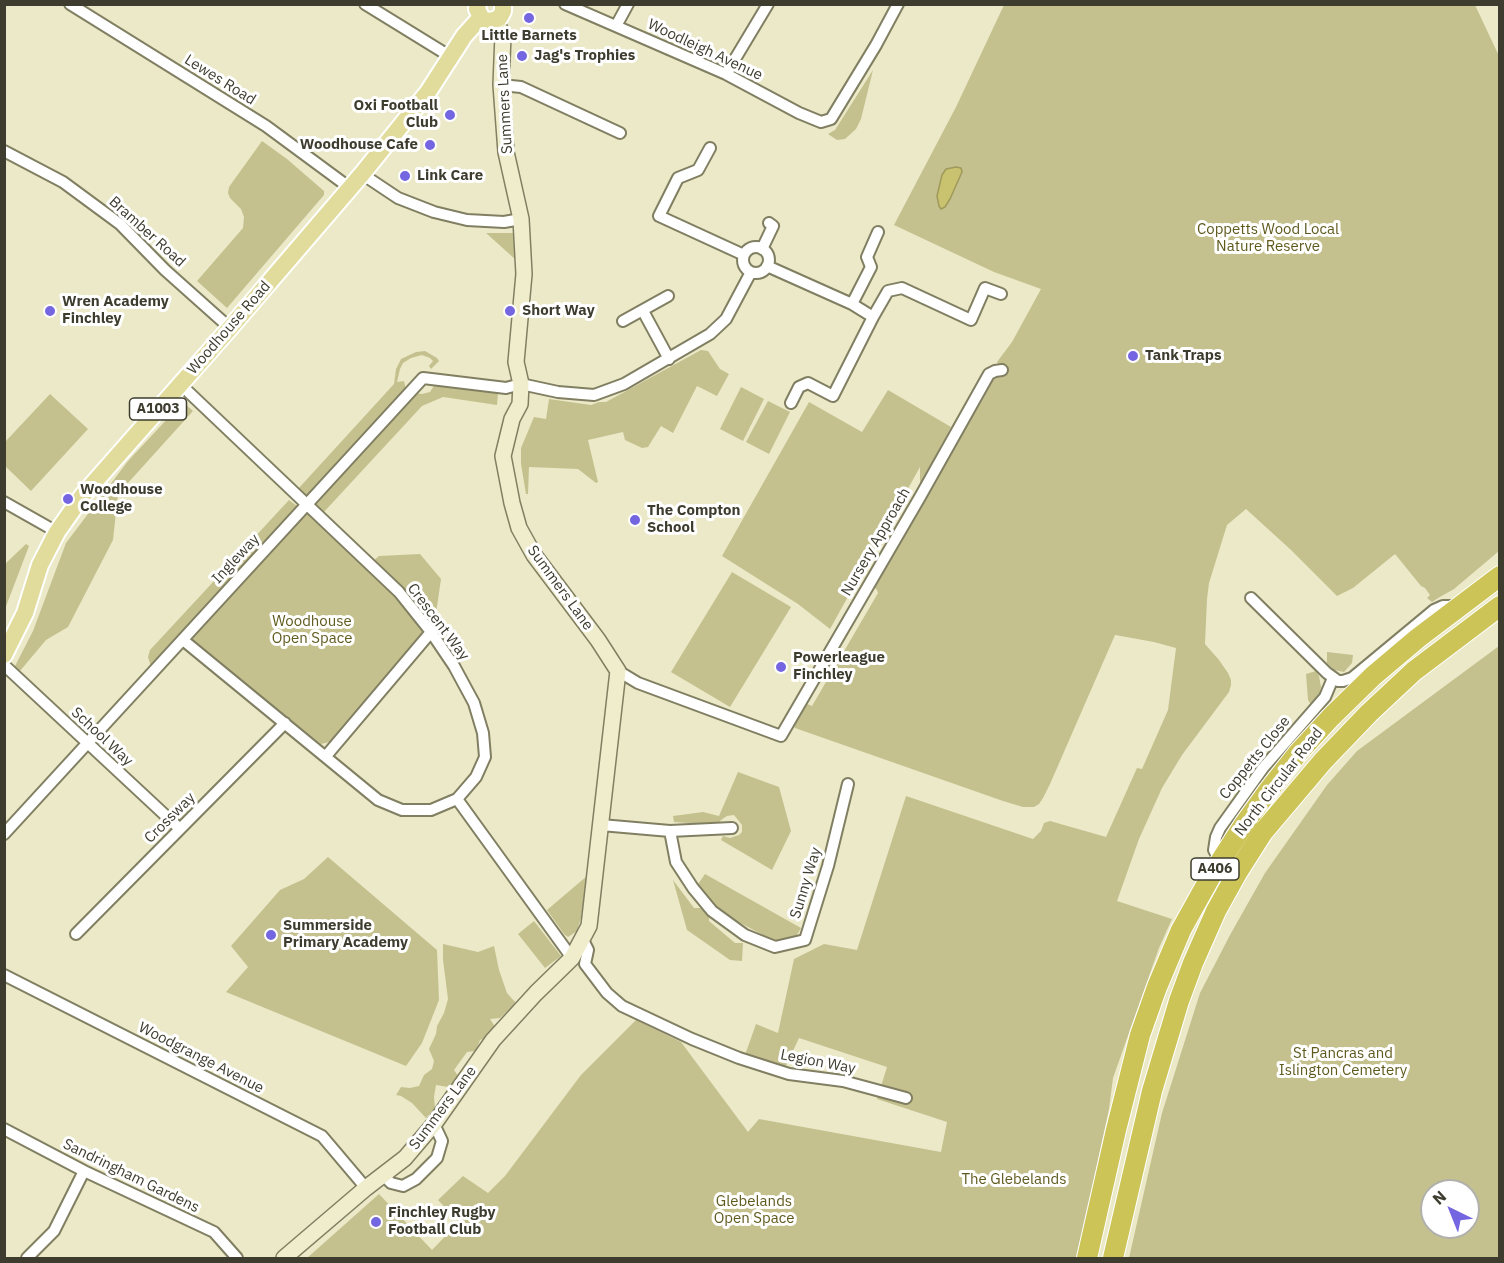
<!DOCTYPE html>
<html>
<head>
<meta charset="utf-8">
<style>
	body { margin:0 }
	#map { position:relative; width:1504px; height:1263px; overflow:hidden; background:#ebe9c8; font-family:"IBM Plex Sans",sans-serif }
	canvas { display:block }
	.frame { position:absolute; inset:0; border:6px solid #3d3c2f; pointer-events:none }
	.north { position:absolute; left:1420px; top:1179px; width:60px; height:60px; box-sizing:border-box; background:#fff; border:2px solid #b1b1ac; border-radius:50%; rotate:317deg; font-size:16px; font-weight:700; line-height:24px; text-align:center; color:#3d3c2f }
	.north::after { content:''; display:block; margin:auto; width:21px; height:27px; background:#7366e0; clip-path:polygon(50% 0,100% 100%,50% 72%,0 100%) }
</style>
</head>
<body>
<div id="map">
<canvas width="1504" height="1263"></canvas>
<div class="frame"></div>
<div class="north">N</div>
</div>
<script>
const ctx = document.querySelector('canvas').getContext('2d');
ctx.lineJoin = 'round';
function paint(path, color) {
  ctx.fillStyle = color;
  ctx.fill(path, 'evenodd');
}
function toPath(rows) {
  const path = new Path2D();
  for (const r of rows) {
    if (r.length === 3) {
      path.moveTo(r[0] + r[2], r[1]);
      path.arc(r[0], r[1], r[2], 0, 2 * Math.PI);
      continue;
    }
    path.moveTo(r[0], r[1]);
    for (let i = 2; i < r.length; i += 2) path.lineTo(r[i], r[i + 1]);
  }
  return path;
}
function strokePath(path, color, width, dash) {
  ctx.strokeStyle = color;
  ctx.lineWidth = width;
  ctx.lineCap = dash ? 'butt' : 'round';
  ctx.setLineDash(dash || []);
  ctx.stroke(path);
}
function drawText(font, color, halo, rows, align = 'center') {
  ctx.font = font + ' "IBM Plex Sans",sans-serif';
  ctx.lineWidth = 6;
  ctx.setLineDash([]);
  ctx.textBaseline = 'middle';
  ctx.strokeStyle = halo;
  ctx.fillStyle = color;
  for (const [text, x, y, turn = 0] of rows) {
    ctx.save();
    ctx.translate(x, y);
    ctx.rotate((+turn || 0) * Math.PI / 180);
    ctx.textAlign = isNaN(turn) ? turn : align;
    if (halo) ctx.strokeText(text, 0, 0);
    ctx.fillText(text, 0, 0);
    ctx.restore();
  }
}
paint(toPath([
	[1004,5,1475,5,1499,56,1499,551,1454,589,1438,598,1432,602,1427,598,1430,595,1425,588,1421,586,1395,554,1353,588,1337,596,1291,550,1246,509,1227,525,1209,583,1207,599,1205,644,1219,660,1228,673,1231,680,1231,685,1229,692,1182,755,1162,788,1139,839,1117,901,1172,919,1159,948,1113,1078,1109,1109,1077,1258,307,1258,379,1194,432,1250,459,1222,438,1200,463,1176,488,1193,505,1176,581,1075,636,1020,681,1042,748,1132,759,1119,941,1152,947,1122,877,1099,887,1067,799,1038,785,1068,745,1055,756,1024,778,1033,794,959,824,944,857,950,906,796,1033,839,1041,831,1044,823,1050,821,1106,837,1137,768,1142,769,1168,710,1176,648,1154,642,1115,635,1050,784,1043,798,1039,804,1034,807,1023,807,1003,801,795,728,793,724,805,703,812,706,878,593,877,590,870,583,999,365,997,362,1012,342,1041,289,994,272,894,225,956,107],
	[873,70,861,119,856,129,845,139,837,140,828,134,835,130],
	[262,141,287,159,324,191,324,195,227,308,197,281,243,228,244,217,241,209,230,198,228,193,229,187],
	[486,233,515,233,516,260],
	[701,350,708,351,720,369,729,374,717,396,697,386,673,433,661,426,648,447,642,448,625,440,623,432,588,440,598,482,596,483,578,469,529,467,528,494,526,494,521,464,521,448,534,417,546,419,549,399,591,405,599,402,606,402],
	[425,351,437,358,439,361,431,369,429,366,433,361,430,358,422,355,411,358,403,363,400,369,397,382,404,381,406,390,308,497,298,489,394,384,396,369,401,359,416,352],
	[435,384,498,393,497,405,443,397,422,406,323,513,312,504,413,393,422,394,430,392],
	[741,387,764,399,743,441,720,429],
	[888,390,951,427,920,485,920,467,830,629,798,604,722,556,809,402,862,432],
	[50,394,88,429,31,491,5,466,5,442],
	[768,401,790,412,769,454,746,442],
	[183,402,193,411,118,494,113,540,68,627,46,640,20,671,15,666,33,631,66,543,128,461],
	[289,500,297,506,151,667,148,657,150,650],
	[306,512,399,600,423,629,423,638,334,741,321,744,191,640],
	[26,544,29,546,5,609,5,564],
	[420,554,441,579,434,627,410,597,373,561,379,556],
	[732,572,791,607,730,707,671,672],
	[1499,646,1499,1258,1129,1258,1162,1113,1200,993,1230,935,1265,873,1327,785,1357,751],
	[1432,1191,1468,1191,1468,1227,1432,1227],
	[1327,652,1353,655,1352,663,1344,672,1334,670,1327,663],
	[1316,671,1319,676,1321,687,1320,692,1311,705,1308,700,1306,674],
	[738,772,779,787,791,831,772,870,721,840,723,836,730,838,739,835,742,832,742,825,734,815,727,816,721,820,718,825,674,822,673,816,703,812,719,816],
	[328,857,437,950,439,1000,422,1043,406,1066,226,992,248,967,231,946,280,890,304,879],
	[705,874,801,928,797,935,774,941,735,920,712,903,696,887],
	[587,876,581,918,577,931,568,937,564,934,547,910],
	[673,880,694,908,703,908,709,915,709,921,735,943,743,943,742,961,730,960,687,930],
	[534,921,561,956,545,968,518,934],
	[443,944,478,952,494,946,499,970,507,993,516,1003,500,1018,490,1019,496,1028,486,1038,480,1040,476,1051,467,1052,454,1070,459,1077,448,1087,436,1085,434,1097,435,1108,426,1118,412,1103,401,1096,396,1095,401,1087,410,1088,419,1086,424,1075,432,1069,434,1061,429,1049,436,1034,437,1026,444,1013,448,999,443,960]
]), '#c5c18f');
const water = toPath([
	[956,167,961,168,962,172,950,199,945,207,941,209,939,206,937,196,942,175,946,169,956,167]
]);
paint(water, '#c9c26f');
strokePath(water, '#9f9a5c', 1.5);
const street = toPath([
	[70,4,266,126,350,188],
	[365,4,451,57],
	[565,4,726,74,799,113,821,122,831,119,876,45,898,4],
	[616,26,628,4],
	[726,74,768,4],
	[501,85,521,87,620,133],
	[710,148,698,170,678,178,659,216,744,255],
	[4,151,63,182,120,224,165,270,230,328],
	[362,174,398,198,434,212,467,220,504,222,521,219],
	[756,260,13],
	[762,249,773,226,769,223],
	[767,266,852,304,873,317],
	[852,304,871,267,867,257,878,232],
	[643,311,669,359],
	[623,321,668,296],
	[180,384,399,592,431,632,454,666,474,703,483,733,485,757,476,777,457,799,431,810,402,810,378,800,183,640],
	[791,403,799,387,808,383,833,396,873,317,888,291,902,288,971,320,985,288,1001,294],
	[4,502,57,532],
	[1251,598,1327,673,1338,681,1343,681,1352,678,1434,610,1443,606,1458,606],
	[4,665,180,829],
	[618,671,638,683,781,736,920,497,989,374,995,371,1002,370],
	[326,756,431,632],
	[457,799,572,958],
	[601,825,670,831,732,828],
	[670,831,676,862,693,888,712,911,745,935,775,947,805,940,828,866,848,784],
	[4,834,423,378,506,388,521,384,558,392,594,395,624,384,710,334,726,319,751,272],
	[1220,861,1214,850,1216,837,1220,828,1263,768,1325,697,1333,678],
	[76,934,285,723],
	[583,940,588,950,585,964,607,993,622,1006,692,1039,739,1058,789,1074,843,1081,906,1098],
	[4,975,322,1136,366,1188],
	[4,1129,84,1171,214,1232,237,1258],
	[383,1175,391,1183,403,1186,416,1179,437,1158,442,1141,434,1124],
	[27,1258,54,1231,84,1171]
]);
const secondary = toPath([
	[284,1258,366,1188,405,1158,434,1124,493,1040,536,993,572,958,589,926,618,671,598,640,534,555,519,528,512,503,503,456,512,419,520,404,521,384,516,362,524,274,521,219,506,152,501,85,503,35,495,20]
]);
const primary = toPath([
	[478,4,477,9,481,17,484,20,491,21,499,18,501,15,503,11,503,4],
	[4,655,25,613,40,565,57,532,83,495,230,328,362,174,428,92,464,36,481,17]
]);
const highway = toPath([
	[1087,1258,1116,1130,1140,1035,1157,987,1181,930,1211,876,1245,823,1268,791,1298,753,1331,717,1373,676,1418,638,1500,576],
	[1113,1258,1152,1091,1179,1001,1193,963,1216,911,1237,873,1263,832,1323,761,1369,713,1414,671,1500,606]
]);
strokePath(street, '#817f62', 14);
strokePath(secondary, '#817f62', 18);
strokePath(primary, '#fff', 20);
strokePath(highway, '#fff', 22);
strokePath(street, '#fff', 10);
strokePath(secondary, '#f0edcd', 15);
strokePath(primary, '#e1dc9b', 16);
strokePath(highway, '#cdc458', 20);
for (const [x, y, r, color] of [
	[529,18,6,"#7366e0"],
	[522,56,6,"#7366e0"],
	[450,115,6,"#7366e0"],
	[430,145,6,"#7366e0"],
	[405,176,6,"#7366e0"],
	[50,311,6,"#7366e0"],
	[510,311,6,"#7366e0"],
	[1133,356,6,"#7366e0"],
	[68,499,6,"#7366e0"],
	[635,520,6,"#7366e0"],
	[781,667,6,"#7366e0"],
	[271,935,6,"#7366e0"],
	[376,1222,6,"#7366e0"]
]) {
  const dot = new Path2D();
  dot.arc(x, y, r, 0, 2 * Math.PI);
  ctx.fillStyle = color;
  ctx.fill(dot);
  strokePath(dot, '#fff', 2);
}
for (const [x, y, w] of [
	[158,409,57],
	[1215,869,48]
]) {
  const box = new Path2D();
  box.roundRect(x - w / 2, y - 11, w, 22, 4.5);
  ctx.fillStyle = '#fff';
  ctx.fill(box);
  strokePath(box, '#3d3c2f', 1.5);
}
drawText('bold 14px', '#3d3c2f', null, [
	["A1003",158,409],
	["A406",1215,869]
]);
drawText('bold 15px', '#3d3c2f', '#fff', [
	["Little Barnets",529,36,"center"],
	["Jag's Trophies",534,56],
	["Oxi Football",438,106,"right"],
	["Club",438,123,"right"],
	["Woodhouse Cafe",418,145,"right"],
	["Link Care",417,176],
	["Wren Academy",62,302],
	["Finchley",62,319],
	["Short Way",522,311],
	["Tank Traps",1145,356],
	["Woodhouse",80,490],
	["College",80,507],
	["The Compton",647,511],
	["School",647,528],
	["Powerleague",793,658],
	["Finchley",793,675],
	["Summerside",283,926],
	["Primary Academy",283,943],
	["Finchley Rugby",388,1213],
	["Football Club",388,1230]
], 'left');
drawText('15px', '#3d3c2f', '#fff', [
	["Woodleigh Avenue",705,50,25],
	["Lewes Road",220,80,32],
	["Summers Lane",505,104,-93],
	["Bramber Road",147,232,42],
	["Woodhouse Road",229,328,-49],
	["Nursery Approach",876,542,-60],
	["Ingleway",236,559,-47],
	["Summers Lane",560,588,54],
	["Crescent Way",438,622,53],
	["School Way",102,737,43],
	["Coppetts Close",1255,758,-51],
	["North Circular Road",1279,782,-52],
	["Crossway",170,818,-45],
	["Sunny Way",806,883,-73],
	["Woodgrange Avenue",201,1058,27],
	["Legion Way",818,1062,11],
	["Summers Lane",443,1108,-53],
	["Sandringham Gardens",131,1176,26]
]);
drawText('15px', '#5f5a1d', '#fff', [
	["Coppetts Wood Local",1268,230],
	["Nature Reserve",1268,247],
	["Woodhouse",312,622],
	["Open Space",312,639],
	["St Pancras and",1343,1054],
	["Islington Cemetery",1343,1071],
	["The Glebelands",1014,1180],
	["Glebelands",754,1202],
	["Open Space",754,1219]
]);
</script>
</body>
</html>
